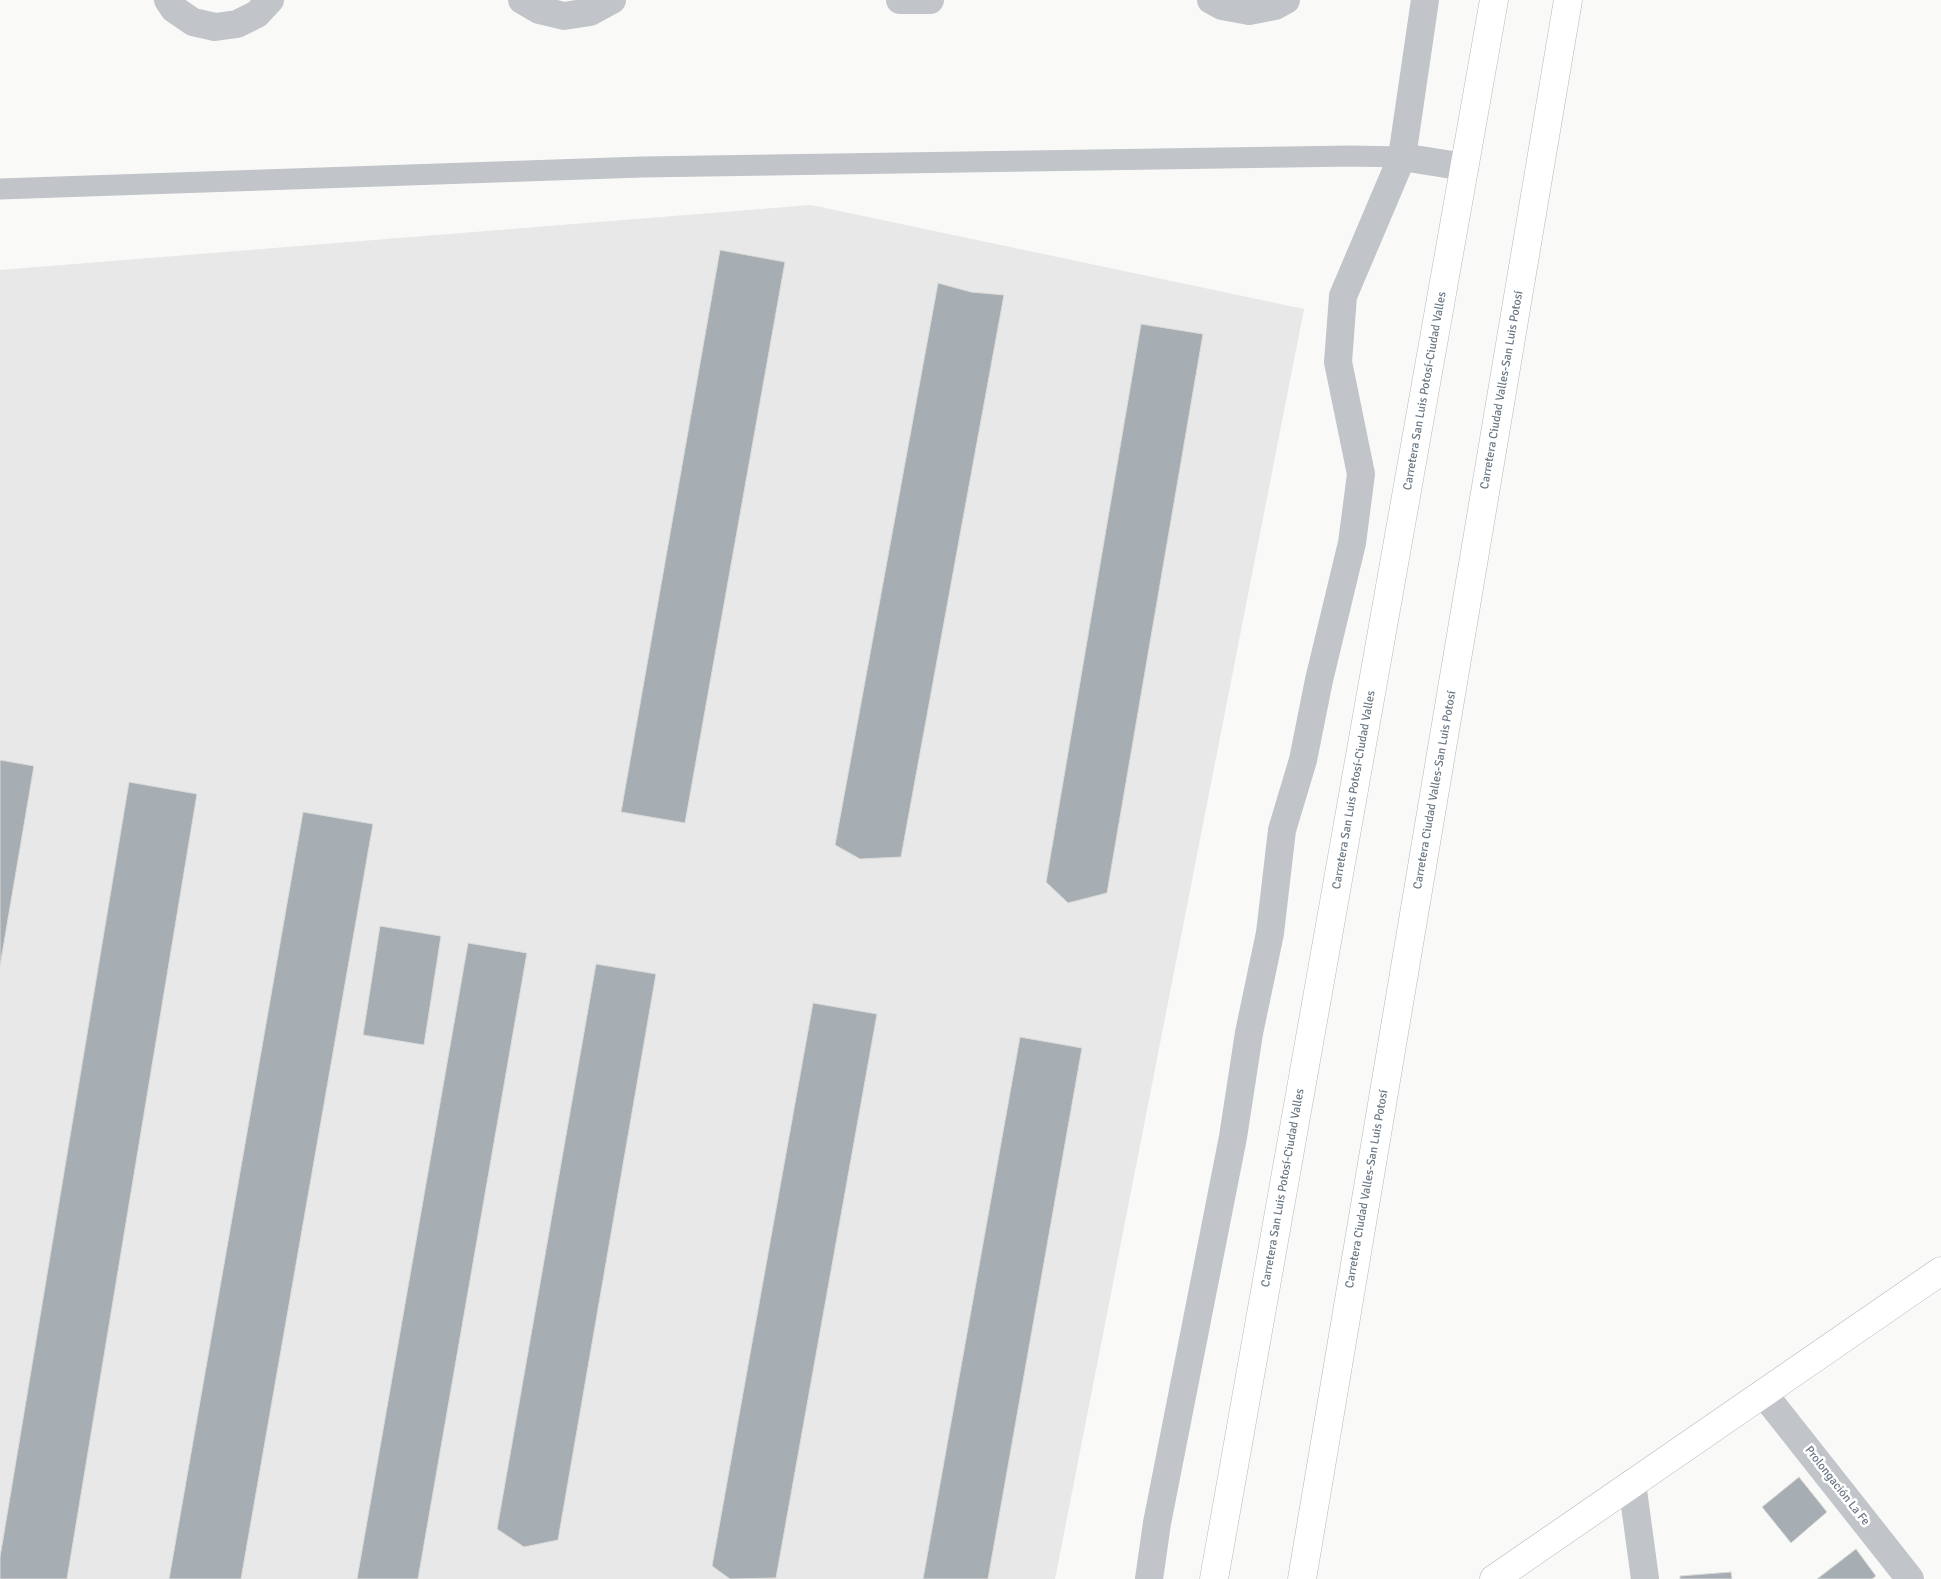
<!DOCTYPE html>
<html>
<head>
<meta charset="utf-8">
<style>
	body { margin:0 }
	canvas { display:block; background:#f9f9f7 }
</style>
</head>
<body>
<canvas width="1941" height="1579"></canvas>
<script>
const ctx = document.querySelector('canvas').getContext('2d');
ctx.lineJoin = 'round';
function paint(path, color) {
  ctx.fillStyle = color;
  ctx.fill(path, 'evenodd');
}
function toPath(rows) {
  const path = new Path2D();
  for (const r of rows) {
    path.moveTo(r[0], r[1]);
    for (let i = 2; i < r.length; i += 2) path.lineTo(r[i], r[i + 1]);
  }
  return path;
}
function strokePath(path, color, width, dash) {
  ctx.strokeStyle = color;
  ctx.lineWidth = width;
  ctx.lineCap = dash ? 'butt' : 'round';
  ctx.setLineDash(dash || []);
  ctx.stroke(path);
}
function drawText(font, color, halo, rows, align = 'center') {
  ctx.font = font + ' Signika,sans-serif';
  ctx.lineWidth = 5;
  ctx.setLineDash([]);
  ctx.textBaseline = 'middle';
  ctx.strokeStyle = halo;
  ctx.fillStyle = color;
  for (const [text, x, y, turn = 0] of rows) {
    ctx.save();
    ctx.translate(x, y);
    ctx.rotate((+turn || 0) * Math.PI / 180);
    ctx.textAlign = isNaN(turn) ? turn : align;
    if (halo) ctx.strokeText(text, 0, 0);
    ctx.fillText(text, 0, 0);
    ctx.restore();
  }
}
paint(toPath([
	[811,205,1304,309,1055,1579,0,1579,0,270]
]), '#e7e8e7');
const building = toPath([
	[720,250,785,262,685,823,621,812,720,250],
	[938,283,971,292,1004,295,901,857,860,859,835,845,938,283],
	[1141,324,1203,334,1107,893,1068,903,1046,882,1141,324],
	[0,760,34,766,0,966,0,760],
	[129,782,197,794,67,1579,0,1579,0,1557,129,782],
	[303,812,373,824,241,1579,169,1579,303,812],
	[380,926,441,936,424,1045,363,1035,380,926],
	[468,943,527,953,418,1579,357,1579,468,943],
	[596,964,656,974,558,1540,524,1547,497,1529,596,964],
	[813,1003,877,1014,776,1578,730,1579,712,1566,813,1003],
	[1020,1037,1082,1048,988,1579,923,1579,1020,1037],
	[1799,1477,1827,1512,1791,1543,1762,1507,1799,1477],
	[1856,1549,1876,1576,1872,1579,1817,1579,1856,1549],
	[1731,1572,1732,1579,1680,1579,1680,1576,1731,1572]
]);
paint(building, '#a6adb3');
strokePath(building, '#dbdbd9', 1);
const secondary = toPath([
	[1494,1579,1941,1271]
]);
const primary = toPath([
	[1214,1579,1494,0],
	[1302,1579,1568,0]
]);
strokePath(secondary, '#b3b8bd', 29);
strokePath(primary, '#b4b8bc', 29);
strokePath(toPath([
	[0,189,642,167,1351,156,1402,157]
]), '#c1c4c8', 21);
strokePath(toPath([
	[168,0,174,9,193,22,215,27,237,24,257,14,270,0],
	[522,0,539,10,564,16,590,12,612,0],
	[900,0,930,0],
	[1211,0,1222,6,1249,11,1275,6,1286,0],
	[1402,157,1465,167],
	[1763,1393,1910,1579],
	[1632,1483,1645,1579],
	[1149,1579,1157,1523,1233,1137,1249,1033,1270,933,1282,830,1303,760,1319,680,1352,543,1361,474,1338,362,1343,296,1402,157,1425,0]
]), '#c1c4c8', 28);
strokePath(secondary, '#fff', 28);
strokePath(primary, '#fff', 28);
drawText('12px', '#6b7885', '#fff', [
	["Carretera Ciudad Valles-San Luis Potosí",1502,390,-80],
	["Carretera San Luis Potosí-Ciudad Valles",1425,391,-80],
	["Carretera San Luis Potosí-Ciudad Valles",1354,790,-80],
	["Carretera Ciudad Valles-San Luis Potosí",1435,790,-80],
	["Carretera San Luis Potosí-Ciudad Valles",1283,1188,-80],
	["Carretera Ciudad Valles-San Luis Potosí",1367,1189,-80],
	["Prolongación La Fe",1837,1486,52]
]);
</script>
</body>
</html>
